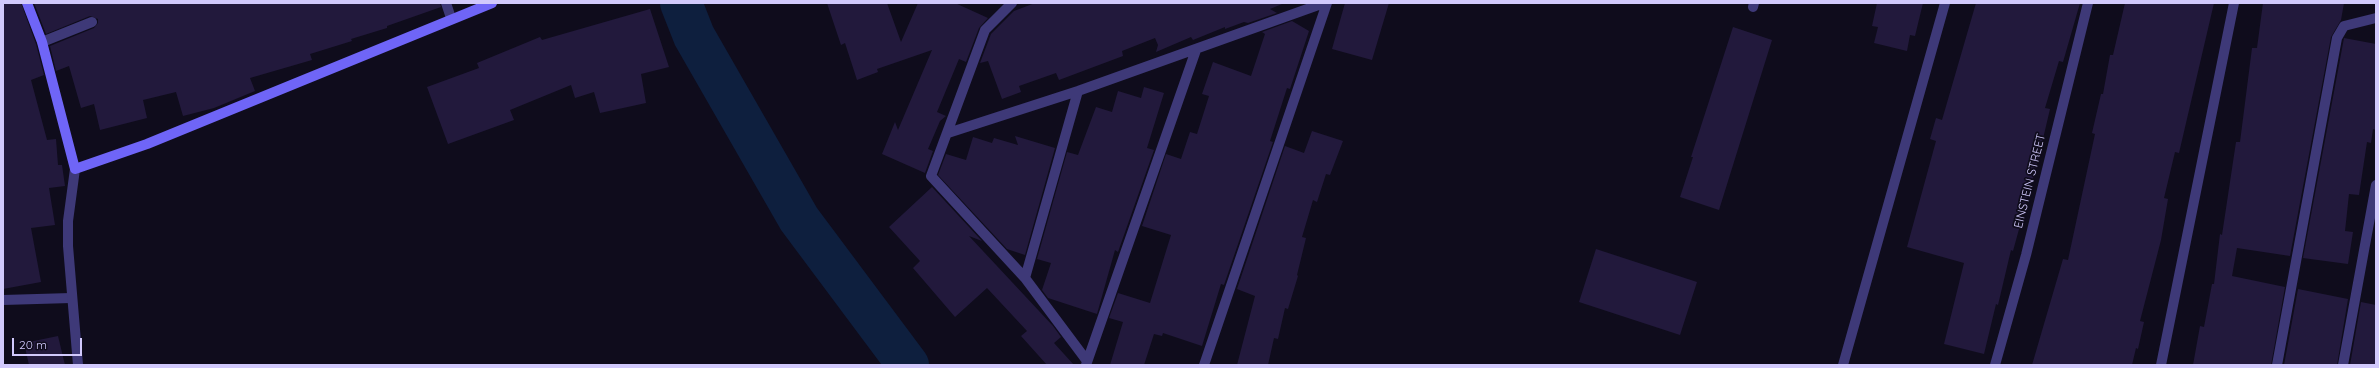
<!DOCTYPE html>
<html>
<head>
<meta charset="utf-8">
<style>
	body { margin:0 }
	#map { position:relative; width:2379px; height:368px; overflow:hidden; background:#0f0c1c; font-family:Quicksand,sans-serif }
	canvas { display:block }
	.frame { position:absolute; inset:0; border:4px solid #d1c9fc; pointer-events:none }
	.scale { position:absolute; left:12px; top:338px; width:70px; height:18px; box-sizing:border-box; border:2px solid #d1c9fc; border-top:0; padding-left:5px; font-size:12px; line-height:14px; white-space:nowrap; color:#d1c9fc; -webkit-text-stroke:3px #0f0c1c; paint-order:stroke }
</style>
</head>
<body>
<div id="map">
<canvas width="2379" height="368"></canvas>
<div class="frame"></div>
<div class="scale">20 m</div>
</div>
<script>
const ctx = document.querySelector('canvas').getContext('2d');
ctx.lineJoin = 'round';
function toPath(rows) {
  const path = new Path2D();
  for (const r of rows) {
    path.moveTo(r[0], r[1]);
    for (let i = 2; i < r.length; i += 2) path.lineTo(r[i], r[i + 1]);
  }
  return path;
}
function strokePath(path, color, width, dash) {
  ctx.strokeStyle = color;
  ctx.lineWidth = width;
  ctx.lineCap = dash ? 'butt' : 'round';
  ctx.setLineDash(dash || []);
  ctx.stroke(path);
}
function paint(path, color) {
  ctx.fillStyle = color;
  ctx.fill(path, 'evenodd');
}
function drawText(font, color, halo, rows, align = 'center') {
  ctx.font = font + ' Quicksand,sans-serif';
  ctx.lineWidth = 3.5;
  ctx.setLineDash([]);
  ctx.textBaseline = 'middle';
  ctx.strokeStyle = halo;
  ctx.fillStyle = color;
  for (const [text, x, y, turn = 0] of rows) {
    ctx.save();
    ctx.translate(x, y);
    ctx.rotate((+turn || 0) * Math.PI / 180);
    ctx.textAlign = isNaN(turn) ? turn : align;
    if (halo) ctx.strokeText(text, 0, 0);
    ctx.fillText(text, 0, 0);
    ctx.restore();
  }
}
strokePath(toPath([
	[681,3,694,36,799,219,908,365]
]), '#0e1f3e', 42);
paint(toPath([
	[3,3,21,3,36,44,44,75,31,80,47,140,56,139,58,165,62,165,65,186,49,188,55,225,31,228,41,282,3,289],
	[34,3,440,3,441,7,387,26,387,28,351,39,352,41,310,54,312,60,250,78,255,91,214,108,183,116,176,92,143,100,147,118,100,130,94,104,81,108,69,66,56,71,50,46,94,28,98,23,98,19,90,16,46,34],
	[827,3,887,3,901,42,918,3,955,3,988,18,979,28,966,62,959,59,937,112,946,116,940,121,928,149,933,151,925,173,882,154,895,122,898,130,932,50,877,69,878,72,857,80,845,43,841,45],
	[1035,3,1282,3,1282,4,1270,9,1277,13,1248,23,1244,22,1225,29,1225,27,1193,40,1191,37,1156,52,1158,45,1155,38,1122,51,1123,56,1059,80,1056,73,1019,86,1021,92,1002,99,988,61,980,63,991,34,1014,11],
	[1345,3,1389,3,1372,60,1332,49],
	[1877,3,1923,3,1915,36,1910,35,1907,51,1874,43,1878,27,1872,26],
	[1976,3,2080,3,2063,62,2059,61,2045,108,2050,109,2038,160,2013,251,2011,250,1998,305,1996,304,1984,354,1944,344,1964,263,1907,247,1936,141,1930,139,1936,118,1942,120],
	[2125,3,2214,3,2179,153,2175,152,2164,198,2168,199,2161,240,2140,321,2144,322,2138,349,2136,348,2132,365,2032,365,2063,259,2068,260,2095,134,2092,133,2101,94,2103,94,2110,55,2113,55],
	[2263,3,2344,3,2341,20,2331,37,2290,256,2237,248,2232,276,2285,287,2271,365,2193,365,2200,326,2204,327,2212,284,2214,284,2220,234,2222,235,2236,142,2240,142,2252,48,2257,48],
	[650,9,669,67,641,74,646,103,600,113,594,92,575,98,571,85,510,110,514,120,448,144,427,87,479,68,477,63,540,37,542,40],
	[1292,21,1309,31,1290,89,1287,88,1270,141,1273,142,1224,285,1221,284,1202,346,1163,333,1162,336,1154,334,1144,365,1110,365,1123,322,1109,318,1118,293,1150,303,1171,235,1142,226,1166,154,1181,159,1190,132,1197,134,1209,96,1202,94,1213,62,1251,76,1265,34,1262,32],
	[1733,27,1772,40,1719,210,1680,197,1693,157,1691,157],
	[2344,38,2376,44,2376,130,2373,129,2371,143,2367,142,2359,195,2349,194,2345,231,2353,232,2348,264,2303,258],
	[1144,87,1164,93,1147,148,1154,150,1118,252,1115,250,1097,314,1048,298,1042,290,1051,263,1037,259,1067,152,1078,155,1096,107,1112,112,1118,91,1141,98],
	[1312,131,1343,141,1330,175,1326,174,1317,202,1313,200,1302,237,1306,238,1297,275,1298,276,1288,309,1285,308,1278,339,1274,338,1268,365,1237,365,1255,296,1237,289,1285,146,1304,153],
	[1015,136,1055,148,1025,255,1007,249,938,175,946,154,966,160,973,137,992,143,994,138,1018,145],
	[932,187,982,241,969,236,1053,326,1061,337,1054,343,1074,365,1047,365,1021,336,1027,331,987,288,955,317,913,268,920,261,889,227],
	[1596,249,1697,282,1680,335,1579,302],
	[2298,289,2348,299,2337,365,2284,365],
	[2361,302,2376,305,2376,365,2350,365],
	[58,336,65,365,29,365,24,343]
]), '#22193c');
strokePath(toPath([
	[1753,7,1754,3],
	[42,42,92,22],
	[1843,365,1945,3]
]), '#3e3978', 10);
strokePath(toPath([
	[446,3,451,18],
	[1012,3,985,30,931,176,1025,278,1087,361],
	[948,133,1078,91,1324,3],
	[1025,278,1078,91],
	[3,300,71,298],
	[1086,365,1196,50],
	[1204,365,1327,3],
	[1995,365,2026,255,2088,3],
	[2161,365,2234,3],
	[2277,365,2337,38,2344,26,2376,18],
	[2343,365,2376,185]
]), '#3e3978', 10);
strokePath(toPath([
	[75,169,68,221,68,246,78,365]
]), '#3e3978', 10);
strokePath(toPath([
	[27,3,42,42,75,169,147,144,492,3]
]), '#6f65f7', 10);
drawText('12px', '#d1c9fc', '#0f0c1c', [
	["EINSTEIN STREET",2030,181,-76]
]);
</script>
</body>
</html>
